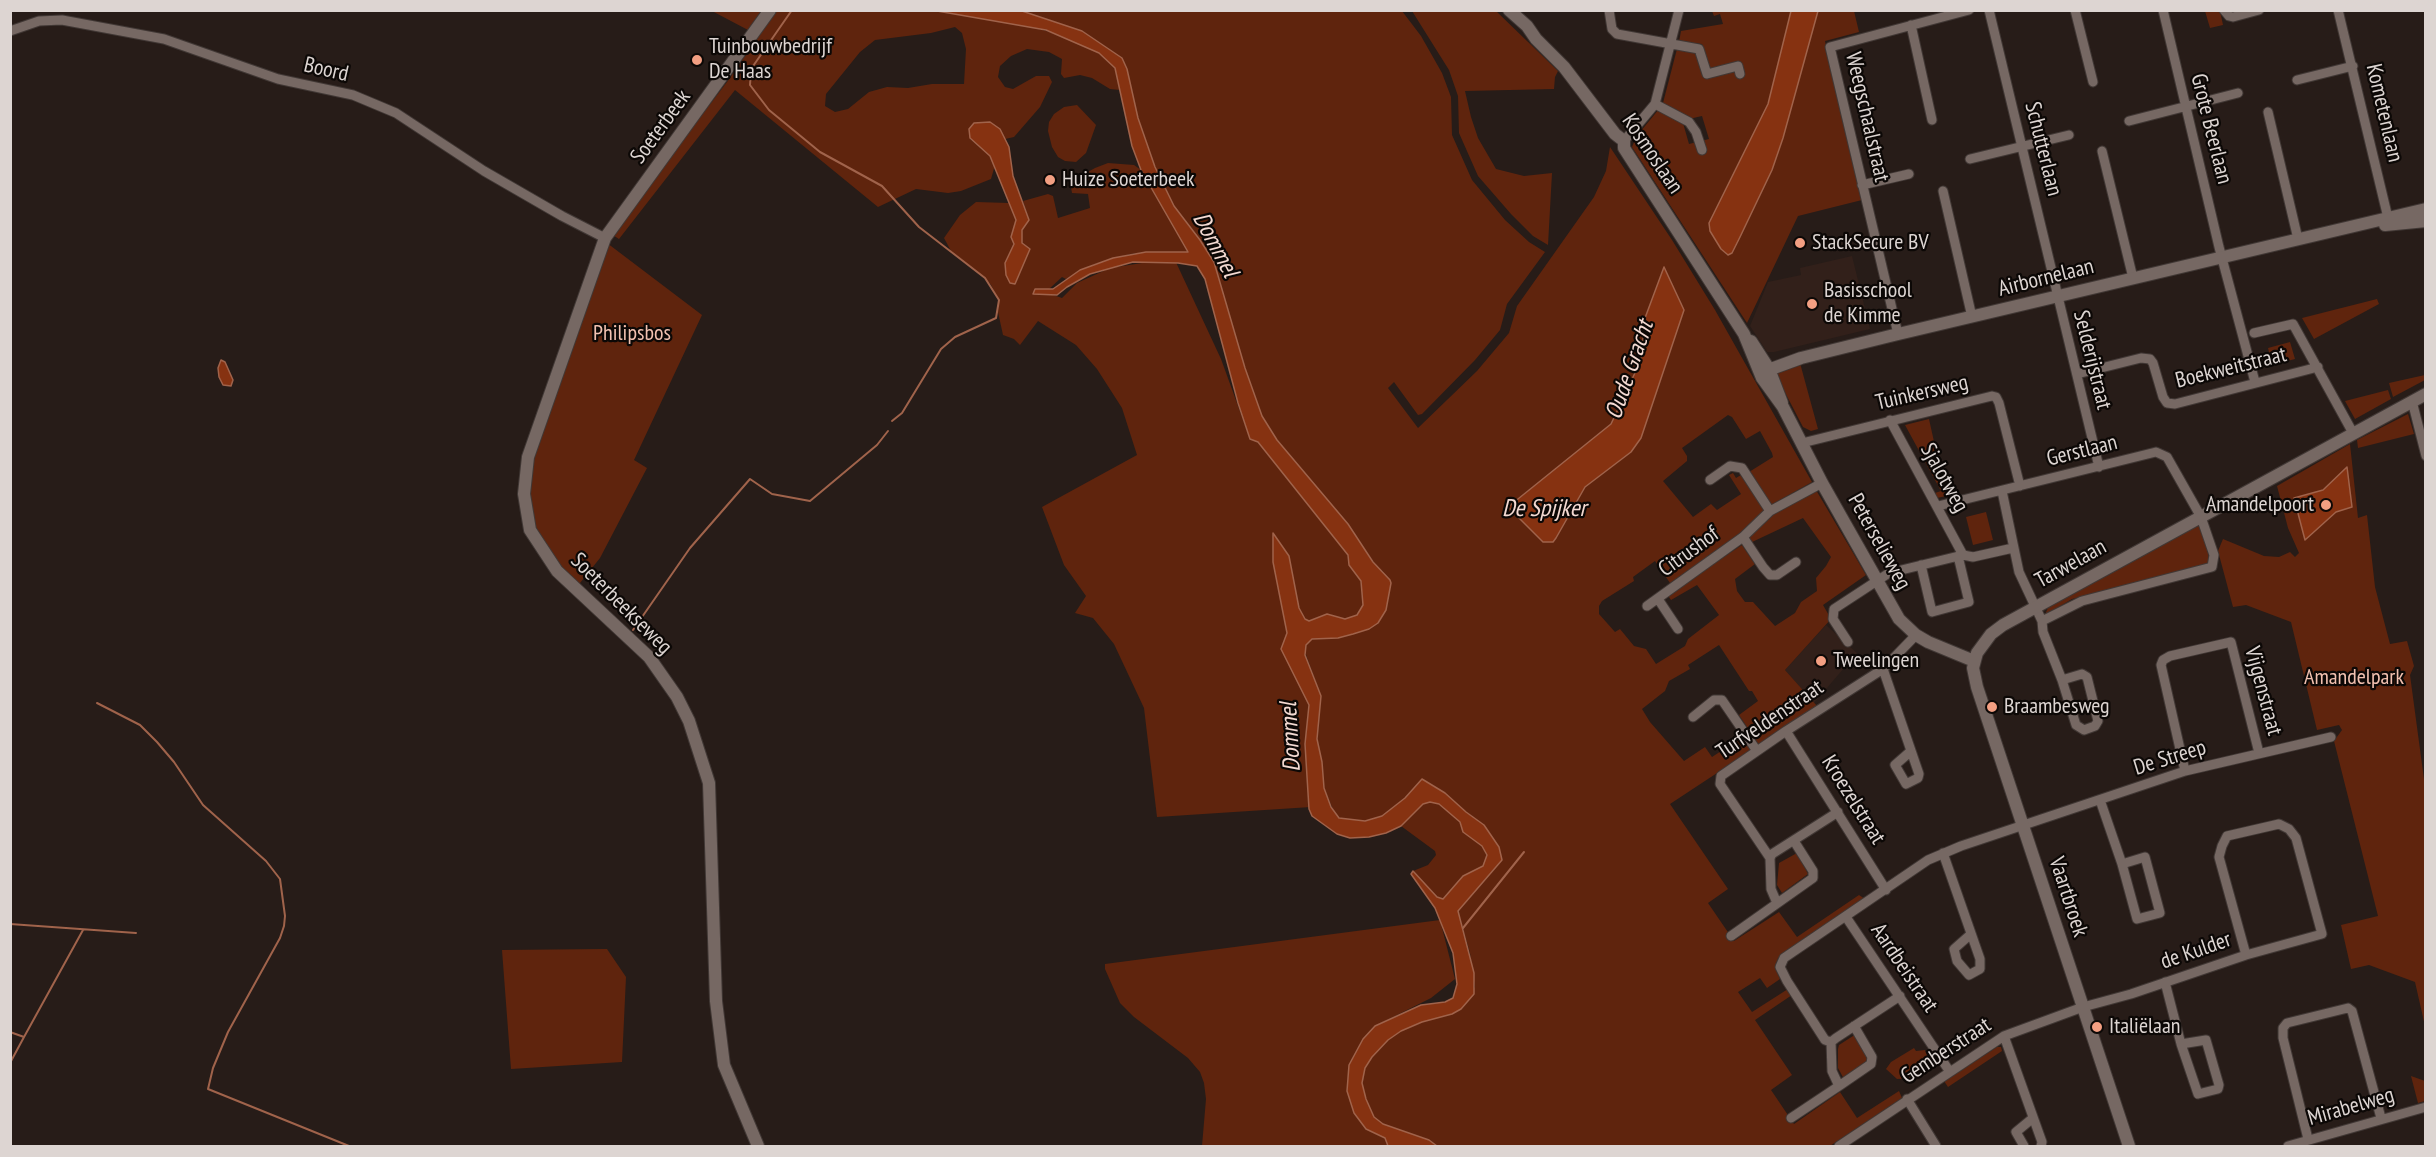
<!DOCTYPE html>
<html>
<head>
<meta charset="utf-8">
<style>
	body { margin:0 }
	#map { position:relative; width:2436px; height:1157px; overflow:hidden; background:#271c18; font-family:"PT Sans Narrow",sans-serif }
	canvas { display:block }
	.frame { position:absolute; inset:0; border:12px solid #ddd5d2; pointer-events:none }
</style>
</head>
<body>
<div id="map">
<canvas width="2436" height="1157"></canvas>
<div class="frame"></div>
</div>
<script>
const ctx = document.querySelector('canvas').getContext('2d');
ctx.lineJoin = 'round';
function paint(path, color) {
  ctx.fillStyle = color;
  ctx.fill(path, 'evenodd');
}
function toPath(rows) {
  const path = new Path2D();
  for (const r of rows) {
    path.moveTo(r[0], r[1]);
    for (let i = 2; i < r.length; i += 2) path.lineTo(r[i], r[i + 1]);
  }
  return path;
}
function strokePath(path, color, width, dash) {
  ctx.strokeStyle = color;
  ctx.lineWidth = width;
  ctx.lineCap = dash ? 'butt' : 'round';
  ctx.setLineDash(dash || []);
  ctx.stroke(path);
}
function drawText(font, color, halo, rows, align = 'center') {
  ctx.font = font + ' "PT Sans Narrow",sans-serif';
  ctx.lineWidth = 4.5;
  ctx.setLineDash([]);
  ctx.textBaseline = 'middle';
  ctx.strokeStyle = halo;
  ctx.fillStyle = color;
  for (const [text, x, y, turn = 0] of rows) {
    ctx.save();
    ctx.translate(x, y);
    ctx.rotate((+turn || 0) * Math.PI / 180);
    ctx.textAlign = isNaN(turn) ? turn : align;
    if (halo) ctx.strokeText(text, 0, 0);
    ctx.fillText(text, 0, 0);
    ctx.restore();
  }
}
paint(toPath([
	[1852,256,1870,329,1774,352,1767,352,1750,326,1768,282,1801,275,1800,268],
	[1826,625,1857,653,1814,703,1785,670]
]), '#32201a');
paint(toPath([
	[712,11,761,11,748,30],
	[776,11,937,11,1025,25,1067,37,1099,53,1115,68,1120,90,1110,89,1092,78,1080,75,1064,78,1061,74,1062,59,1049,52,1027,49,1011,56,1000,66,998,77,1005,87,1013,89,1036,76,1049,76,1052,82,1040,107,1014,137,1005,139,1000,129,970,139,990,156,995,165,991,179,961,191,948,193,916,189,878,207,735,90,619,239,611,234,727,82],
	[955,27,962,33,966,49,964,84,932,84,908,88,887,87,869,92,848,109,835,112,825,106,826,94,860,52,875,40,931,33],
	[1021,11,1402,11,1421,36,1442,73,1451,97,1452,135,1472,180,1505,220,1529,242,1545,252,1507,304,1500,330,1475,360,1422,414,1418,415,1394,382,1388,388,1418,428,1477,371,1509,333,1517,306,1594,197,1606,171,1610,147,1672,240,1715,310,1812,482,1771,505,1749,472,1773,457,1772,453,1760,431,1746,439,1732,417,1728,415,1682,448,1687,456,1687,461,1663,481,1693,517,1711,504,1717,510,1741,494,1729,475,1733,473,1736,478,1741,475,1765,511,1734,540,1670,583,1655,561,1633,577,1634,581,1602,601,1599,606,1599,614,1615,632,1620,629,1634,646,1646,649,1656,664,1685,646,1688,639,1719,615,1697,585,1671,600,1667,594,1742,545,1755,564,1735,579,1737,591,1745,602,1753,602,1775,626,1795,613,1801,602,1817,591,1816,578,1826,566,1831,557,1803,518,1750,543,1747,539,1775,513,1816,490,1866,575,1823,605,1831,619,1785,670,1817,706,1759,745,1739,715,1758,701,1752,691,1749,691,1719,645,1688,665,1690,669,1669,681,1665,691,1642,709,1650,722,1684,761,1705,747,1712,757,1744,736,1752,750,1670,804,1728,889,1708,903,1734,941,1779,912,1797,937,1859,895,1865,899,1778,958,1775,967,1780,979,1767,988,1760,978,1738,992,1752,1012,1788,989,1792,995,1755,1020,1792,1075,1771,1090,1794,1124,1840,1092,1857,1118,1899,1091,1902,1098,1830,1146,1437,1146,1429,1140,1383,1124,1374,1117,1366,1099,1362,1083,1365,1068,1372,1057,1388,1040,1401,1031,1422,1022,1452,1014,1475,987,1470,953,1458,911,1502,860,1484,825,1466,812,1445,793,1422,779,1405,798,1382,816,1366,821,1340,819,1335,814,1324,788,1322,762,1317,740,1321,696,1305,652,1306,645,1312,639,1338,638,1369,629,1386,610,1383,571,1379,570,1348,524,1277,440,1262,416,1245,368,1214,262,1200,240,1174,206,1155,167,1138,118,1127,69,1122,58,1082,31],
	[1664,268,1684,310,1641,438,1631,452,1585,487,1556,538,1553,542,1543,542,1508,507,1611,424,1641,360,1645,318],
	[1412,11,1496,11,1558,71,1555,77,1554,89,1465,91,1471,117,1478,138,1496,169,1524,176,1552,173,1548,245,1533,236,1511,214,1478,176,1459,133,1458,96,1449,70],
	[1712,11,1791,11,1768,104,1710,231,1721,249,1727,255,1732,253,1740,237,1772,170,1783,138,1818,11,1854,11,1859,32,1825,41,1862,200,1798,216,1747,323,1632,147,1636,137,1659,109,1683,123,1689,144,1709,139,1702,116,1689,119,1663,103,1677,49,1697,52,1710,73,1702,44,1679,42,1681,31,1723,24,1720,14,1714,16],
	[2205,11,2220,11,2223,25,2210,28],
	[1077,105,1096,125,1086,153,1076,162,1065,161,1058,157,1052,147,1048,131,1049,122,1054,114,1064,107],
	[1108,163,1134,165,1141,170,1188,252,1146,252,1130,254,1095,264,1066,279,1062,277,1048,290,1035,289,1062,298,1077,283,1110,268,1174,258,1221,359,1250,439,1258,442,1348,555,1349,565,1361,581,1363,605,1357,615,1345,619,1327,614,1309,621,1301,616,1273,562,1287,633,1282,649,1309,705,1305,744,1311,807,1157,817,1144,708,1114,644,1093,618,1075,613,1086,596,1064,565,1042,507,1137,455,1122,408,1097,369,1076,345,1038,321,1020,345,1014,339,1003,335,998,312,999,300,991,285,985,278,951,251,944,238,960,215,976,202,1009,203,1016,220,1011,237,1014,244,1005,263,1022,243,1022,230,1029,219,1023,201,1048,194,1053,196,1058,218,1090,208,1088,194,1072,193,1070,182,1095,168],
	[607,243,702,315,634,460,647,468,600,558,576,588,535,540,524,494,528,457],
	[2377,299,2379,304,2314,339,2302,318],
	[2290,342,2295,359,2272,365,2268,348],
	[1800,363,1818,429,1811,431,1803,427,1777,377,1778,373],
	[2425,375,2425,380,2393,397,2389,383],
	[2388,390,2391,399,2355,419,2345,401],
	[2408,414,2414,434,2358,448,2357,440],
	[1929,419,1946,496,1937,498,1935,493,1941,491,1905,425],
	[2350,444,2358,518,2367,515,2375,587,2390,644,2407,641,2414,666,2410,675,2426,794,2425,1026,2415,982,2369,965,2351,969,2341,925,2378,916,2334,741,2342,730,2339,725,2317,730,2291,622,2246,605,2233,607,2218,551,2223,539,2264,556,2279,557,2290,552,2295,557,2299,553,2288,528,2277,486],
	[2323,490,2306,540,2295,498],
	[1986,512,1993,540,1973,545,1966,517],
	[2194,526,2199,526,2203,530,2210,562,2207,567,2198,567,2072,599,2045,615,2049,605],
	[1430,801,1439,804,1460,822,1482,846,1487,856,1483,866,1463,876,1443,899,1437,897,1413,871,1428,865,1436,855,1435,851,1401,826,1423,804],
	[1797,853,1808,874,1782,893,1777,885,1779,863],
	[1440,920,1455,979,1431,998,1375,1026,1363,1039,1349,1065,1347,1091,1354,1113,1366,1129,1385,1138,1388,1146,1202,1146,1206,1099,1204,1083,1200,1072,1188,1058,1134,1017,1120,1003,1105,969,1105,964],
	[607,949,626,977,622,1062,511,1069,502,950],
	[1853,1036,1856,1036,1869,1060,1844,1079,1838,1068,1838,1049,1839,1045],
	[1997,1047,2001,1047,2002,1051,1948,1087,1944,1081],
	[1914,1048,1916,1051,1925,1050,1931,1067,1913,1078,1897,1079,1886,1069,1891,1062],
	[2411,1076,2425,1081,2425,1101,2418,1103]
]), '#5f240d');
const water = toPath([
	[937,11,1022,11,1082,31,1122,58,1127,69,1138,118,1155,167,1174,206,1200,240,1214,262,1245,368,1262,416,1277,440,1348,524,1373,562,1390,580,1391,583,1386,610,1378,623,1369,629,1353,634,1338,638,1312,639,1306,645,1305,655,1321,696,1317,739,1322,762,1324,788,1331,807,1339,818,1365,821,1382,816,1405,798,1422,779,1445,793,1466,812,1484,825,1499,847,1502,860,1458,911,1474,973,1474,994,1461,1009,1452,1014,1422,1022,1401,1031,1388,1040,1372,1057,1365,1068,1362,1083,1366,1099,1374,1117,1383,1124,1429,1140,1437,1146,1388,1146,1385,1138,1366,1129,1354,1113,1347,1091,1349,1065,1363,1039,1375,1026,1421,1005,1445,1002,1453,998,1457,984,1453,953,1435,908,1411,874,1413,871,1437,897,1443,899,1463,876,1483,866,1487,855,1482,846,1463,832,1460,822,1439,804,1430,802,1423,804,1401,826,1386,833,1369,837,1350,838,1337,834,1312,816,1309,809,1305,744,1309,705,1281,649,1287,633,1273,562,1273,533,1289,556,1299,608,1305,619,1309,621,1327,614,1345,619,1357,615,1363,605,1361,581,1349,565,1348,555,1258,442,1250,439,1238,403,1205,279,1197,266,1178,263,1133,262,1090,274,1067,287,1057,295,1033,294,1035,289,1053,289,1080,270,1113,258,1146,252,1188,252,1141,170,1132,146,1115,68,1099,53,1046,30,937,11],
	[1791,11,1818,11,1783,138,1772,170,1740,237,1732,253,1728,255,1721,249,1710,231,1709,223,1768,104,1791,11],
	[990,122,1000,129,1009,147,1013,176,1029,220,1022,230,1022,243,1030,249,1015,284,1010,283,1006,275,1005,263,1014,244,1011,237,1016,220,990,156,970,138,969,129,974,123,990,122],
	[1664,267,1684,310,1641,438,1631,452,1585,487,1556,538,1553,542,1543,542,1508,507,1611,424,1641,360,1645,318,1664,267],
	[221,360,225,362,233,380,231,386,223,385,219,377,218,368,221,360],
	[2347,467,2352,507,2336,512,2305,540,2294,498,2323,490,2347,467]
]);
paint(water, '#863211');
strokePath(water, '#a0634b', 1.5);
strokePath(toPath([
	[792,10,751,69,750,85,769,110,820,152,882,186,919,227,985,278,999,300,996,318,955,337,941,349,902,413,892,421],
	[633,630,690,548,750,479,772,494,810,501,877,445,888,431],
	[97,703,140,725,157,742,174,762,203,805,266,861,280,879,285,916,284,926,280,938,228,1032,213,1068,208,1089,349,1146],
	[10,924,136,933],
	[1463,928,1524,852],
	[10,1032,24,1037,83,930],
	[10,1063,24,1037]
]), '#a0634b', 2);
const street = toPath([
	[1609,10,1612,29,1617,34,1699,49,1707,74,1738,66,1740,74],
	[1989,10,2099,467],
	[2075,10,2093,82],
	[2163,10,2219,247,2255,382],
	[2224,10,2229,16,2233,17,2259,10],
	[2338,10,2389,222],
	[1911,25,1932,120],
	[10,31,39,21,62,20,164,39,278,79,353,95,396,113,484,171,562,216,605,238],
	[2297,80,2353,66],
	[1655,104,1689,122,1696,132,1702,150],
	[2268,112,2298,239],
	[2129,121,2238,93],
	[1624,141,1655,104,1679,10],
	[2102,151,2133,278],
	[1970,159,2069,135],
	[1862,185,1909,174],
	[1943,191,1972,317],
	[2254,333,2293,324,2353,433],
	[1898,334,1830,47,1969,10],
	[2077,374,2141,358,2150,359,2153,363,2163,397,2167,403,2175,404,2318,367],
	[2412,401,2426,456],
	[1890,420,1963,555,1973,557,2013,548],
	[1802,443,1992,396,1996,397,1999,403,2020,486],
	[1710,480,1730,466,1742,468,1770,511],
	[2002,491,2019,572,2042,621,2043,632,2062,680,2076,725,2084,730,2095,726,2098,721,2087,677,2082,674,2062,680],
	[1938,506,2156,452,2167,457,2201,517,2214,555,2212,567,2082,601,2042,621],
	[1743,537,1763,567,1770,575,1777,575,1796,562],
	[1921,565,1932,612,1969,602,1958,556],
	[1658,599,1678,629],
	[1647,606,1743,537,1770,511,1822,483],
	[1848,642,1833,619,1834,609,1889,573,1963,555],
	[1883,669,1919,774,1918,778,1906,784,1895,765,1911,751],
	[1693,717,1714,700,1722,700,1757,751],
	[1786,731,1886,890],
	[2185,771,2161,665,2163,660,2170,656,2231,642,2259,753],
	[2100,800,2122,864,2137,919,2160,913,2145,857,2122,864],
	[1943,853,1980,959,1980,969,1969,975,1957,961,1954,949,1971,934],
	[1770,858,1720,784,1721,776,1786,731,1883,669,1916,635],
	[1777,903,1771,889,1770,858,1772,854,1838,812],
	[1846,917,1950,1072],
	[1731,936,1813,878,1813,871,1794,841],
	[2165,982,2181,1044,2206,1040,2219,1085,2218,1089,2198,1094,2181,1044],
	[1854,1026,1872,1057,1871,1064,1839,1086,1832,1071,1831,1042,1836,1038,1900,996],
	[2004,1036,2042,1142,2041,1146],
	[1831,1042,1825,1040,1787,981,1780,967,1784,958,1928,860,1961,846,2185,771,2331,737],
	[1907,1099,1936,1146],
	[1791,1118,1839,1086],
	[2308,1139,2283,1038,2283,1028,2287,1023,2348,1008,2352,1011,2381,1118],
	[1839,1146,2004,1036,2083,1007,2131,994,2246,955,2322,934,2296,838,2289,829,2279,824,2227,836,2222,846,2219,857,2246,955],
	[2024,1146,2016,1132,2033,1118],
	[2288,1146,2426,1107]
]);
const secondary = toPath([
	[1509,10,1527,26,1536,39,1564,67,1615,134,1624,141,1624,148,1744,334,1762,378,1783,407,1822,483,1899,619,1916,635,1928,642,1974,661],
	[2385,225,2426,221],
	[1751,341,1769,369,1782,403],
	[1760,373,1801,358,1894,335,2426,209],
	[758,1146,724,1065,716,1001,709,783,689,721,677,697,649,657,557,571,530,530,524,494,528,457,605,238,770,10],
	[2129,1146,1977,687,1973,668,1977,653,1991,634,2003,625,2426,394]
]);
strokePath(street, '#413835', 11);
strokePath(secondary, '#413835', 14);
strokePath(street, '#766863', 9);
strokePath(secondary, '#766863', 12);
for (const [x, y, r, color] of [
	[697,60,6,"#f39f82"],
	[1050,180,6,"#f39f82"],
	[1800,243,6,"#f39f82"],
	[1812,304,6,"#f39f82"],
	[2326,505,6,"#f39f82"],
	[1821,661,6,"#f39f82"],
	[1992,707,6,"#f39f82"],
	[2097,1027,6,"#f39f82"]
]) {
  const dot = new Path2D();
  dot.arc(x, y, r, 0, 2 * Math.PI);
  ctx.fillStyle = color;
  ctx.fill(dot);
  strokePath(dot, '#0c0806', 2);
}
drawText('22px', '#ddd5d2', '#0c0806', [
	["Tuinbouwbedrijf",709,47],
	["De Haas",709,72],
	["Huize Soeterbeek",1062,180],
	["StackSecure BV",1812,243],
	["Basisschool",1824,291],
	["de Kimme",1824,316],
	["Amandelpoort",2314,505,"right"],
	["Tweelingen",1833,661],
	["Braambesweg",2004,707],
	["Italiëlaan",2109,1027]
], 'left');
drawText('22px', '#ddd5d2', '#0c0806', [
	["Boord",326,70,13],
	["Kometenlaan",2384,113,77],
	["Weegschaalstraat",1867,117,77],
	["Soeterbeek",661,127,-54],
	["Grote Beerlaan",2211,129,76],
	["Schutterlaan",2043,149,76],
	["Kosmoslaan",1652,154,56],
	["Airbornelaan",2046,278,-14],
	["Selderijstraat",2092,360,76],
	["Boekweitstraat",2231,368,-14],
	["Tuinkersweg",1922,393,-13],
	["Gerstlaan",2082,451,-14],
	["Sjalotweg",1944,478,61],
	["Peterselieweg",1879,542,61],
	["Citrushof",1689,552,-36],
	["Tarwelaan",2071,564,-29],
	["Soeterbeekseweg",621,604,45],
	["Vijgenstraat",2263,691,75],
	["Turfveldenstraat",1770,720,-34],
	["De Streep",2170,758,-17],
	["Kroezelstraat",1853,800,58],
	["Vaartbroek",2068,897,72],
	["de Kulder",2196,951,-19],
	["Aardbeistraat",1904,968,56],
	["Gemberstraat",1946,1051,-33],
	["Mirabelweg",2351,1107,-16]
]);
drawText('22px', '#f2c1b0', '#0c0806', [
	["Philipsbos",632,334],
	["Amandelpark",2354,678]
]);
drawText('italic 24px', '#f4dad2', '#0c0806', [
	["Dommel",1215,245,62],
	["Oude Gracht",1630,370,-71],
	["De Spijker",1544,509],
	["Dommel",1291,737,-93]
]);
</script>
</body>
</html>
